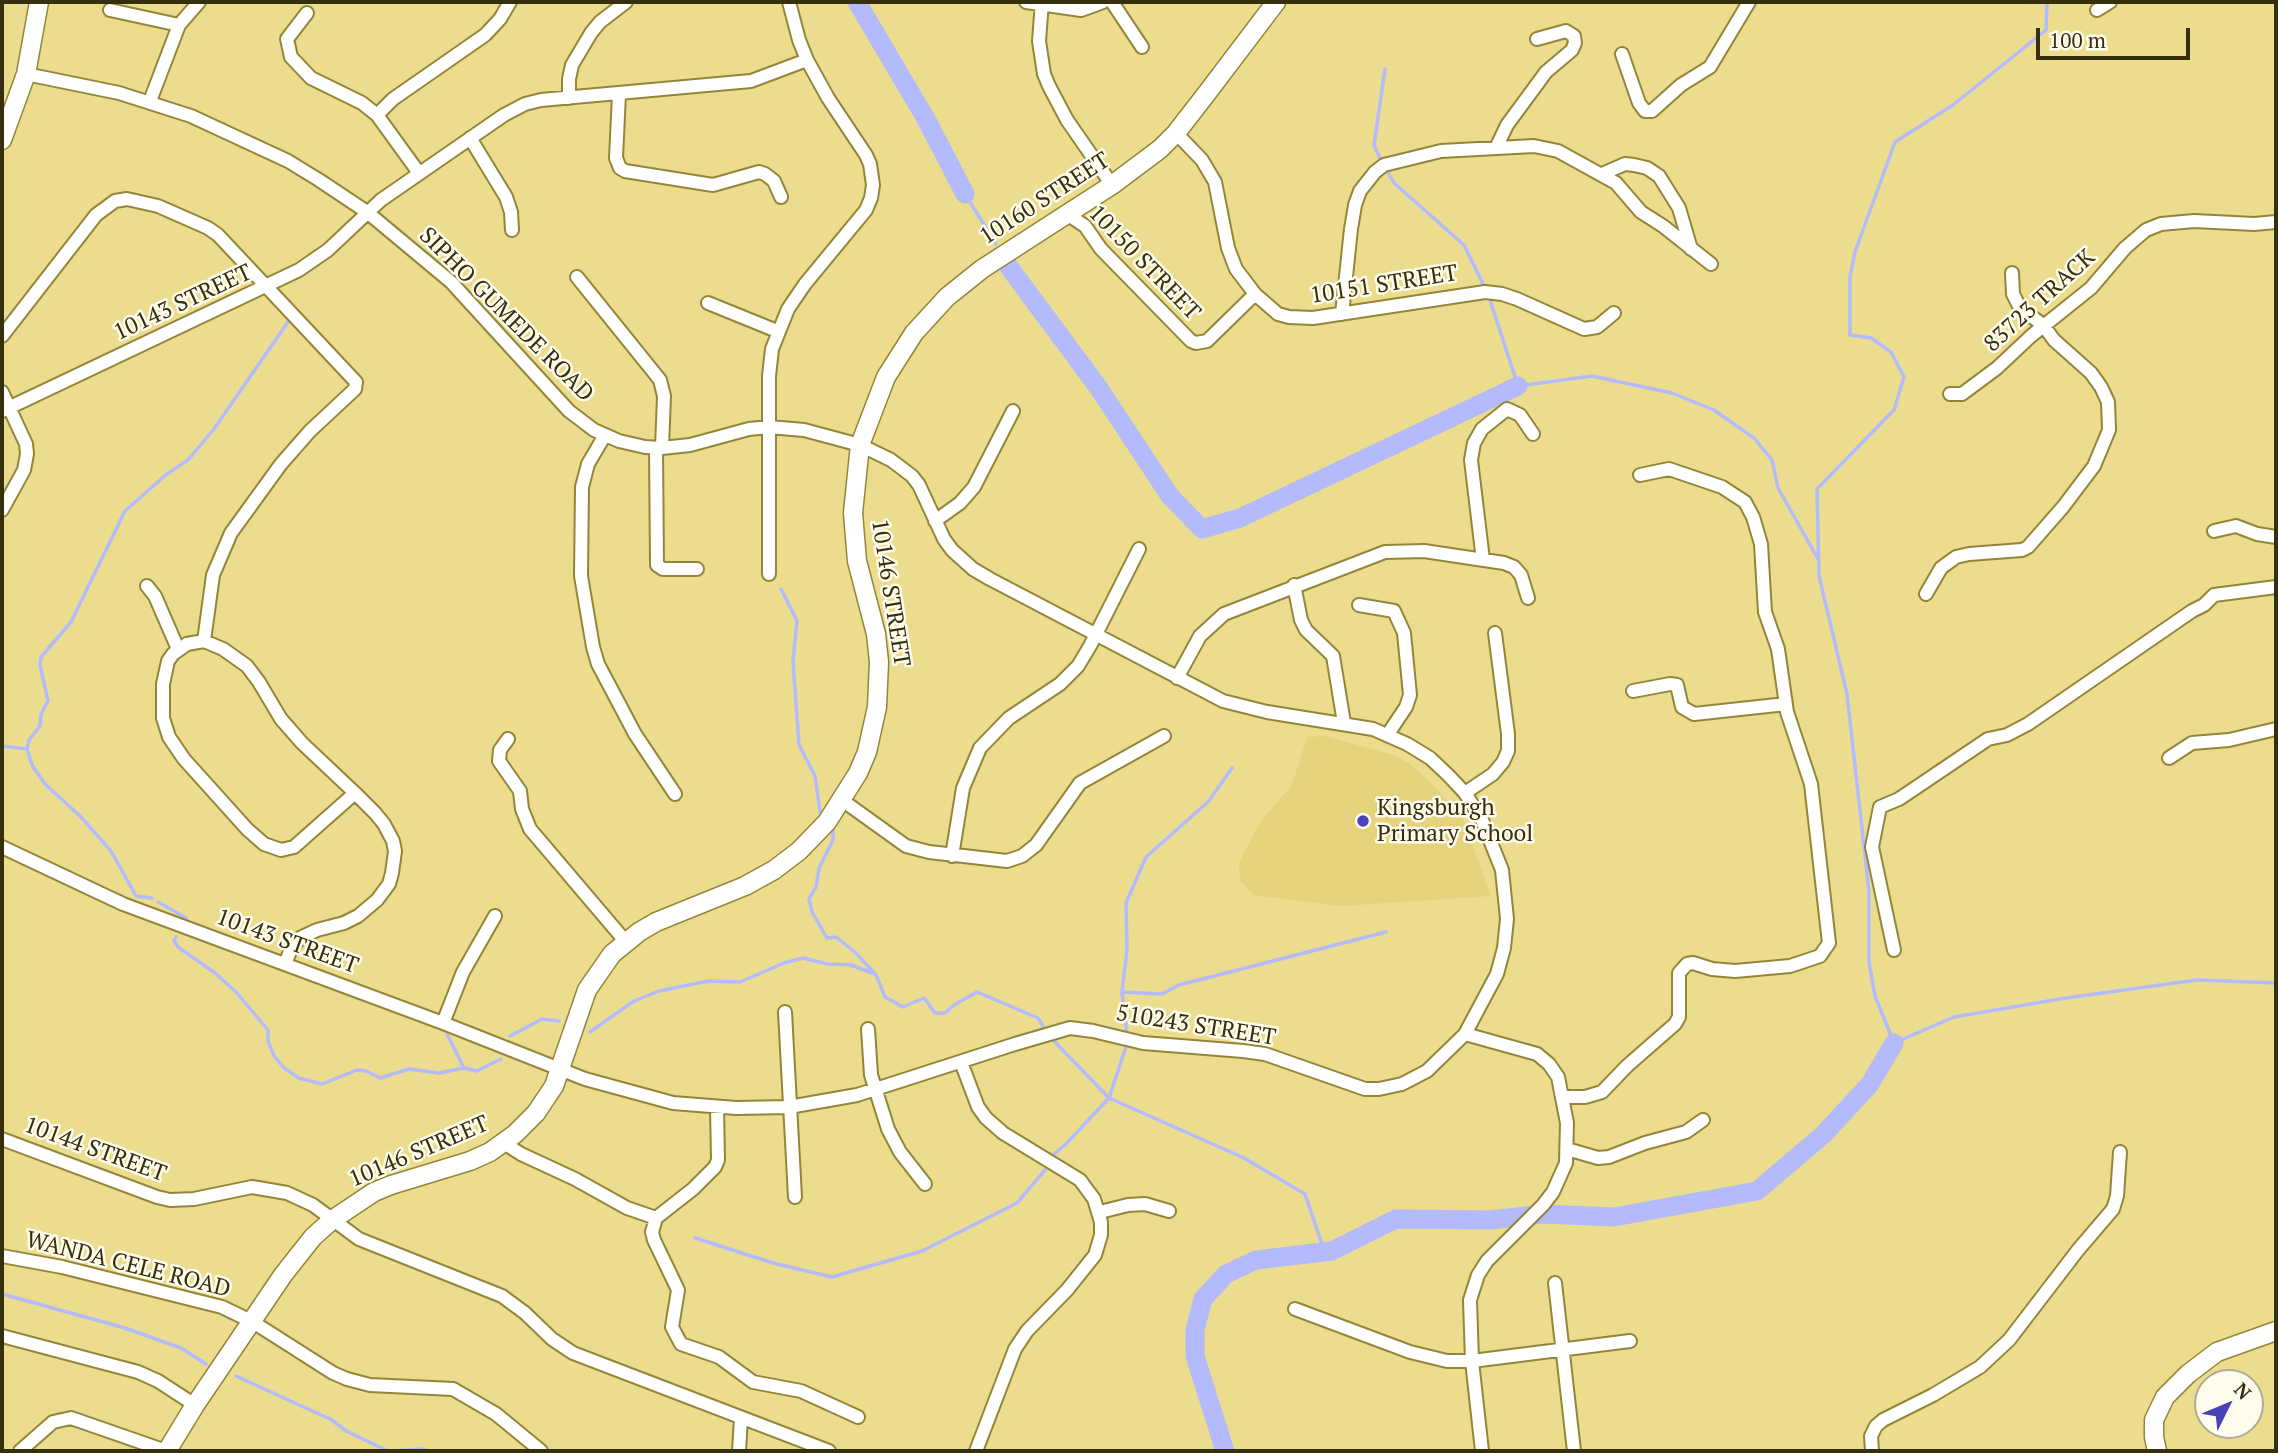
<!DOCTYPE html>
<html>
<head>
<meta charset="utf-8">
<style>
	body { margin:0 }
	#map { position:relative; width:2278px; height:1453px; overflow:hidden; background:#ebdc8e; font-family:"PT Serif",serif }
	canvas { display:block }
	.frame { position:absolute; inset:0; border:4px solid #352f0e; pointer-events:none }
	.north { position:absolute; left:2194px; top:1369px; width:70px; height:70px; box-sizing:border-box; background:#fffced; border:2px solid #aeaa94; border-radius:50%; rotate:47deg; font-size:19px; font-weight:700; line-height:28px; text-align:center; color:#352f0e }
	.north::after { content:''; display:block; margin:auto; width:24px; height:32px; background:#4943b9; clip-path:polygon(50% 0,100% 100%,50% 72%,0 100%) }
	.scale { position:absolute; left:2036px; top:28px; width:154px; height:32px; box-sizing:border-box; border:4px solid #352f0e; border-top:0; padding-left:9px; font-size:21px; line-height:24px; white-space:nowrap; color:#352f0e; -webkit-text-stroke:5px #fffced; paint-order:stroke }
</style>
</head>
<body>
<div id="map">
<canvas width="2278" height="1453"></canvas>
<div class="frame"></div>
<div class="north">N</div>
<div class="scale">100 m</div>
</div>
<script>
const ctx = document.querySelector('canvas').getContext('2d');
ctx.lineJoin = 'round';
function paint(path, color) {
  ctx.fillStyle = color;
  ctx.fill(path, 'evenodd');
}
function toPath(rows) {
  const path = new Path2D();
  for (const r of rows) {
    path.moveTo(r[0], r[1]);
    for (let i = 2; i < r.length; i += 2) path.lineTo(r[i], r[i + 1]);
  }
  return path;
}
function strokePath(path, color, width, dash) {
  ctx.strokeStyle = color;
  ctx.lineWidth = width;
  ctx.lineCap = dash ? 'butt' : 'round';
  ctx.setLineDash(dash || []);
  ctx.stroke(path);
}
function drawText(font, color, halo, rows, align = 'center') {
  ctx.font = font + ' "PT Serif",serif';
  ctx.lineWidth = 5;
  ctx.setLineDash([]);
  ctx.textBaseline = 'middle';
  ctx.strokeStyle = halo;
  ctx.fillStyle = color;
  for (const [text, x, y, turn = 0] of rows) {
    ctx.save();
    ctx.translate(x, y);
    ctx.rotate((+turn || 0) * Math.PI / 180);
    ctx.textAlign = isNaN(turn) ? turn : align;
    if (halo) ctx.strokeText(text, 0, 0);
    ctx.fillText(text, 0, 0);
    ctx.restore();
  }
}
paint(toPath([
	[1324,736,1390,754,1409,763,1433,785,1462,817,1491,896,1341,906,1254,895,1240,881,1239,863,1259,824,1292,785,1307,737]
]), '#e4d37c');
strokePath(toPath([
	[2047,2,2046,30,1953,105,1895,142,1855,252,1850,277,1850,335,1871,338,1891,352,1904,377,1894,410,1817,489,1819,576,1847,694,1869,891,1869,962,1875,996,1894,1043,1954,1017,2066,998,2197,980,2276,983],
	[1382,163,1374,145,1385,69],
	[1386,169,1394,183,1464,245,1485,288],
	[965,194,996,244],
	[1488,294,1518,386,1592,376,1672,393,1714,410,1754,438,1772,460,1778,488,1818,559],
	[781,589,797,621,793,661,799,745,815,776,820,812],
	[2,746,27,749],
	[833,829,833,840,819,868,816,887,809,899,812,912,827,938,836,937,855,952,876,975,885,997,903,1007,924,998,935,1013,945,1013,954,1005,977,992,1038,1018,1043,1026],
	[152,898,136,896,111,851,81,817,45,784,32,765,27,749,29,740,40,726,41,714,48,701,40,665,41,657,71,622,125,511,167,474,188,460,214,429,290,319],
	[158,902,186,918,184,921],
	[176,937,174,941,178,947,215,973,237,993,268,1030,268,1041,274,1056,284,1068,299,1078,322,1084,357,1070,366,1071,380,1078,409,1069,439,1073,464,1068,477,1071,501,1059],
	[1122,992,1162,994,1179,985,1386,932],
	[590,1032,634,1001,659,991,708,981,740,982,784,963,803,958,827,964,851,965,872,973],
	[447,1034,464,1068],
	[1127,1035,1122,992,1127,950,1126,903,1146,857,1208,802,1232,768],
	[510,1036,542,1019,559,1021],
	[1053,1040,1109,1098,1244,1158,1305,1194,1324,1250],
	[1054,1154,1066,1144,1109,1098,1126,1047],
	[695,1238,773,1263,832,1277,922,1251,1017,1203,1045,1170],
	[2,1294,125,1328,181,1348,206,1364],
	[236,1376,332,1420,346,1431,388,1451],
	[394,1451,423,1449,428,1451]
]), '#b3bbfc', 3.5);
strokePath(toPath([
	[857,2,926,119,965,194],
	[1006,263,1098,387,1170,496,1202,529,1240,518,1518,386],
	[1225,1451,1195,1356,1195,1330,1203,1299,1226,1274,1256,1260,1332,1251,1396,1219,1490,1220,1544,1214,1614,1217,1757,1191,1824,1134,1870,1084,1894,1043]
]), '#b3bbfc', 19);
const street = toPath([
	[1026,2,1081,10,1103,2],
	[1042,2,1039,41,1044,74,1049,86,1067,120,1112,185],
	[1112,2,1142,47],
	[110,10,179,25],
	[2097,10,2110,2],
	[307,13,287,39,291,57,311,78,362,103,377,115,419,173],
	[1622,54,1639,103,1645,111,1652,111,1681,85,1710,67,1749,2],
	[619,94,616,158,620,168,625,171,713,185,759,172,765,174,774,181,781,197],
	[569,98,569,79,572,65,591,33,600,22,626,2],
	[150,101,179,25,199,2],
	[377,115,393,99,485,35,500,19,510,2],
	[1176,133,1202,160,1215,182,1228,248,1236,269,1255,294,1278,314,1289,317,1313,318,1485,292,1502,294,1517,299,1584,329,1597,327,1614,313],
	[470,138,506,197,511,212,512,230],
	[1496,148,1507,125,1546,72,1572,50,1575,43,1574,36,1566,31,1537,39],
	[1602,174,1625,164,1634,165,1647,168,1659,176,1679,208,1691,249],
	[1067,214,1085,226,1101,249,1191,341,1196,343,1207,341,1255,294],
	[577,277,660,380,664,396,662,448],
	[708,303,777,331],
	[1342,314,1351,229,1355,205,1360,191,1375,172,1384,165,1441,151,1534,146,1558,151,1616,183,1641,212,1663,226,1711,264],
	[2,336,96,215,115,201,127,199,158,206,208,228,218,235,356,382,355,389,310,431,281,464,231,533,213,575,204,641],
	[2,392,26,444,27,454,24,470,2,510],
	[1950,394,1962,394,1997,368,2031,336,2091,288,2125,248,2146,230,2161,224,2194,221,2254,224,2276,222],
	[2,411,299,270,328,250,381,200,504,115,525,104,541,100,751,81,807,60],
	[605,435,588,464,582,487,581,576,593,647,598,664,635,734,675,794],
	[656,448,657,565,663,569,697,569],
	[935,521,960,503,974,487,1013,411],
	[2214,531,2236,526,2257,534,2276,537],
	[1483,560,1471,460,1474,443,1482,429,1507,409,1520,415,1533,434],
	[769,574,769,376,772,349,788,309,805,284,866,210,871,198,873,185,870,164,866,155,828,98,807,60,799,40,789,2],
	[1294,585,1301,620,1306,630,1333,656,1344,723],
	[147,586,155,596,178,649],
	[1926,594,1941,568,1956,557,1969,554,2022,550,2028,547,2063,507,2094,466,2109,430,2108,402,2101,387,2091,373,2054,340,2043,325,2020,308,2013,294,2012,273],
	[1359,605,1394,611,1404,633,1410,695,1406,707,1388,734],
	[1177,678,1200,636,1224,614,1385,552,1424,551,1504,563,1514,567,1521,575,1528,598],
	[1633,691,1670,684,1677,685,1682,707,1694,714,1786,704],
	[508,739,500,750,499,761,520,791,522,809,530,829,626,942],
	[2169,758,2192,743,2229,740,2276,729],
	[1465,793,1493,774,1503,762,1508,751,1508,734,1495,633],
	[842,800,906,846,929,852,1007,861,1022,856,1036,845,1080,783,1164,736],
	[2,847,123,904,443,1023,585,1079,673,1103,736,1108,789,1107,857,1095,1015,1044,1070,1028,1093,1031,1143,1043,1243,1051,1265,1054,1365,1089,1379,1089,1402,1084,1427,1071,1465,1034,1497,974,1504,948,1507,919,1502,870,1482,820,1465,793,1448,775,1430,758,1407,744,1373,729,1267,712,1223,701,990,579,973,569,952,550,944,539,919,485,912,476,891,460,860,445,804,430,769,427,749,429,690,445,662,448,645,447,619,441,594,430,569,411,451,282,367,212,319,180,288,161,191,116,119,93,26,74],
	[952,856,963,788,980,748,1009,718,1060,684,1078,666,1090,646,1139,549],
	[1894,950,1872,847,1880,807,1899,799,1988,739,2007,735,2028,724,2192,611,2204,605,2214,595,2276,587],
	[285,964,291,949,300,938,317,930,344,923,358,916,377,900,389,884,392,873,395,851,393,841,384,824,375,813,355,793,302,743,281,719,259,682,247,666,223,649,204,641,187,644,173,654,168,661,163,684,163,718,169,737,184,759,247,829,264,844,281,850,294,847,355,793],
	[785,1012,795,1197],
	[443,1023,463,972,495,916],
	[868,1029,871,1075,888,1129,900,1152,925,1184],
	[1465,1034,1537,1054,1549,1064,1558,1077,1567,1123,1566,1163,1553,1192,1543,1205,1487,1261,1478,1275,1470,1300,1472,1361,1482,1451],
	[961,1062,978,1107,986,1118,1003,1133,1080,1180,1094,1199,1101,1222,1101,1235,1095,1255,1067,1290,1027,1331,1015,1349,976,1451],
	[1562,1097,1585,1097,1602,1092,1627,1066,1675,1024,1679,1017,1679,973,1687,964,1693,963,1712,969,1735,971,1790,966,1820,956,1829,943,1811,784,1787,712,1778,649,1765,612,1761,544,1753,517,1745,502,1722,487,1669,469,1640,475],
	[2,1139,157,1197,170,1200,194,1199,252,1187,287,1193,313,1205,359,1239,502,1296,525,1313,552,1339,573,1353,829,1451],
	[504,1143,521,1154,575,1179,627,1208,656,1218,693,1189,715,1167,718,1160,717,1107],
	[1567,1149,1598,1158,1609,1157,1645,1143,1686,1132,1703,1120],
	[1100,1212,1128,1205,1145,1204,1169,1211],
	[656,1218,652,1232,654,1240,678,1290,672,1327,681,1344,719,1357,753,1382,801,1391,858,1417],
	[2,1256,62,1267,222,1307,253,1322,333,1373,347,1379,370,1385,453,1389,496,1414,541,1451],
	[1555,1283,1574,1451],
	[1295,1309,1410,1352,1447,1361,1472,1361,1630,1341],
	[2,1336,138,1372,158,1381,195,1405],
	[20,1451,53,1422,71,1418,166,1451],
	[739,1451,741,1418],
	[1872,1451,1871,1436,1876,1426,1883,1420,1933,1395,1980,1367,2009,1340,2078,1250,2113,1209,2117,1196,2120,1152]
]);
const secondary = toPath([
	[2,140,26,74,39,2],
	[167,1451,195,1405,283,1275,313,1237,332,1220,374,1192,391,1185,470,1161,490,1152,515,1134,536,1113,554,1086,587,990,612,954,639,932,656,922,745,886,774,870,799,851,827,822,858,773,867,752,877,707,879,662,876,634,857,561,853,513,860,445,886,377,914,333,947,297,982,269,1112,185,1160,149,1176,133,1207,93,1276,2],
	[2157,1451,2154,1437,2154,1420,2165,1397,2188,1374,2217,1352,2276,1331]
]);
strokePath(street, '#948638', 16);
strokePath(secondary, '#948638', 21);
strokePath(street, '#fff', 12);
strokePath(secondary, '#fff', 18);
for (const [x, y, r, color] of [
	[1363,821,7,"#4943b9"]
]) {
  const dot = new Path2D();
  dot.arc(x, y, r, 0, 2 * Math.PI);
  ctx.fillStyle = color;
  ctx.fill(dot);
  strokePath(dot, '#fffced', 2.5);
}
drawText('23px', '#352f0e', '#fffced', [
	["10160 STREET",1045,199,-33],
	["10150 STREET",1144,263,46],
	["10151 STREET",1384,285,-9],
	["83723 TRACK",2040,301,-42],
	["10143 STREET",183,303,-25],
	["SIPHO GUMEDE ROAD",506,315,45],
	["10146 STREET",890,593,81],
	["10143 STREET",287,942,20],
	["510243 STREET",1196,1026,9],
	["10144 STREET",95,1150,20],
	["10146 STREET",419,1152,-23],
	["WANDA CELE ROAD",128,1265,14]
]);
drawText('23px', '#352f0e', '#fffced', [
	["Kingsburgh",1377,808],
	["Primary School",1377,834]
], 'left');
</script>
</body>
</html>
